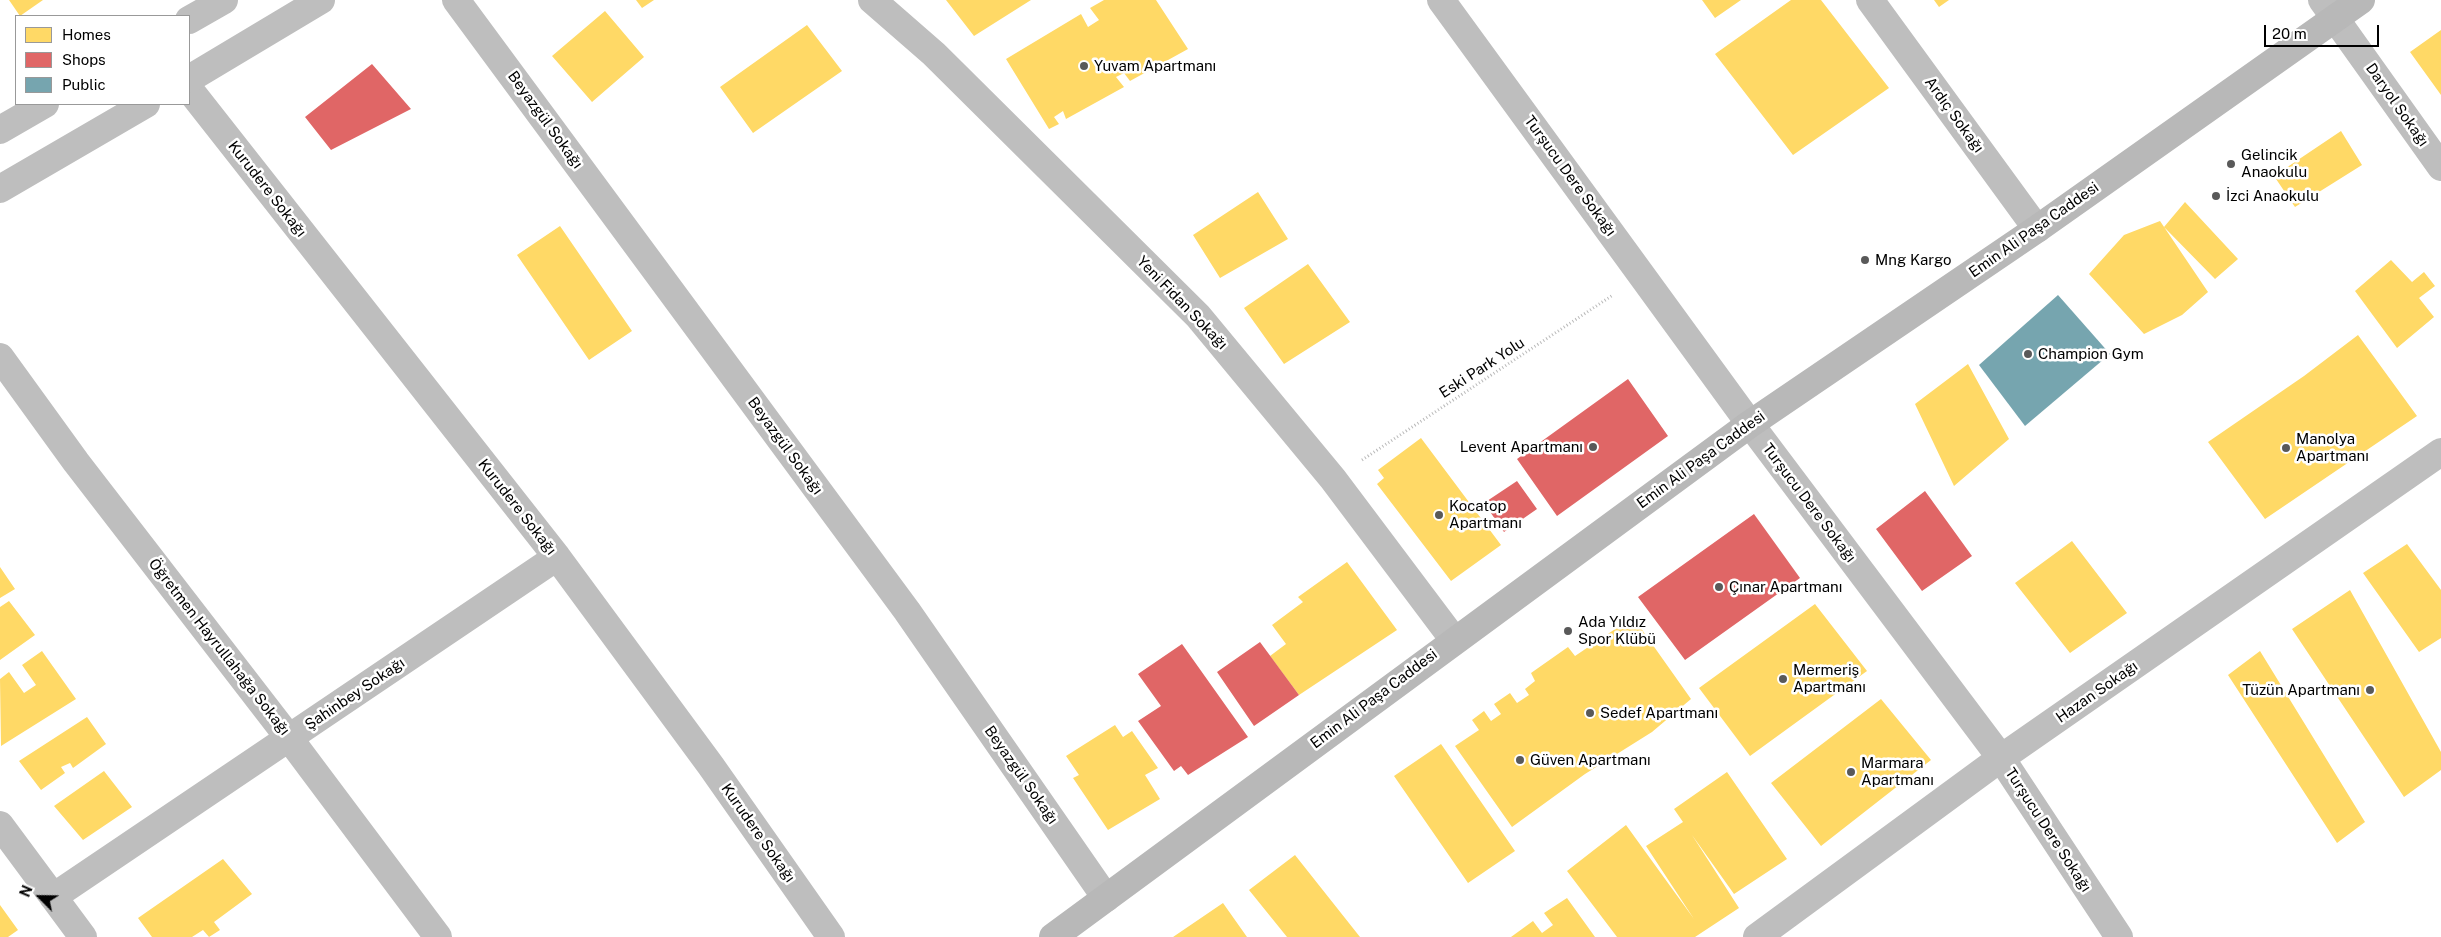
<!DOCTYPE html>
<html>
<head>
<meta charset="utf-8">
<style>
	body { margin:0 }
	#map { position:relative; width:2441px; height:937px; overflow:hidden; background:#fff; font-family:"Public Sans",sans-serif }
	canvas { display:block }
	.legend { position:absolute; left:15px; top:15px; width:175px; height:90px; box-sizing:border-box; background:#fff; border:1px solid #999; margin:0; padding:6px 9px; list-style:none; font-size:15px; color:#000 }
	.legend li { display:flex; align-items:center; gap:10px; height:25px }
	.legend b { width:25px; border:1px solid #999 }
	.north { position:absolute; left:15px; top:872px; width:50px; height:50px; -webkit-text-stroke:4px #fff; paint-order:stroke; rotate:293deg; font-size:14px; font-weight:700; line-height:20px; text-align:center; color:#000 }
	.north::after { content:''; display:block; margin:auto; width:18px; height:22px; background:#000; clip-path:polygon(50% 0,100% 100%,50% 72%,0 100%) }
	.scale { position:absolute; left:2264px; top:25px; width:115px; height:22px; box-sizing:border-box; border:2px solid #000; border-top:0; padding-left:6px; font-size:15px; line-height:18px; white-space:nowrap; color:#000; -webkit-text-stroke:4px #fff; paint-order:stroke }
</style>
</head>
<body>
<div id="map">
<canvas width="2441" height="937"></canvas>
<ul class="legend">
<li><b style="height:14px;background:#ffd966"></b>Homes</li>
<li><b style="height:14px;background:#e06666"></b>Shops</li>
<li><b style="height:14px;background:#76a5af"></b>Public</li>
</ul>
<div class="north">N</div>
<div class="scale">20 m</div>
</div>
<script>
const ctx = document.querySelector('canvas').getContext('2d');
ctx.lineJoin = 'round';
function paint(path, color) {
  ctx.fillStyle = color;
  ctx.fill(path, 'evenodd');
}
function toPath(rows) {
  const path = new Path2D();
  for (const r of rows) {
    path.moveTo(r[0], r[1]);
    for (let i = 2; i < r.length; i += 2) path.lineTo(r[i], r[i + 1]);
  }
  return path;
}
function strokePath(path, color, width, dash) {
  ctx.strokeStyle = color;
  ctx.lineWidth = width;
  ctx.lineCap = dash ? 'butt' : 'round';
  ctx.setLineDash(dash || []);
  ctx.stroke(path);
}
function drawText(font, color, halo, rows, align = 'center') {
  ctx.font = font + ' "Public Sans",sans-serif';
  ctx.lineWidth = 5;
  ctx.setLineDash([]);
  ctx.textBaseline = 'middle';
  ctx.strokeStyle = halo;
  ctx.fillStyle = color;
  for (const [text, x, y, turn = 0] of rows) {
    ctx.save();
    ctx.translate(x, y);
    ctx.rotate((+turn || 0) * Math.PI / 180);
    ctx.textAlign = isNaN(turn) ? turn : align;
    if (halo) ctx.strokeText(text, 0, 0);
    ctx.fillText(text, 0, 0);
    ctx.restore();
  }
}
paint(toPath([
	[9,0,43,0,20,16],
	[636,0,654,0,642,8],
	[946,0,1031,0,974,36],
	[1104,0,1156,0,1188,49,1130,81,1124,73,1116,77,1124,87,1066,119,1063,111,1054,117,1059,124,1049,129,1006,59,1081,14,1088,27,1099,20,1090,8],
	[1702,0,1741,0,1715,18],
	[1791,0,1821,0,1889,88,1793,155,1715,54],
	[1934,0,1949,0,1939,7],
	[605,11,644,57,592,102,552,56],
	[807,25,842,71,753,133,720,87],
	[2441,30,2441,95,2410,52],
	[2341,131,2362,165,2295,207,2274,176],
	[1258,192,1288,239,1220,278,1193,235],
	[2185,202,2238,259,2215,279,2164,227],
	[2160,221,2208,292,2182,315,2144,334,2089,274,2124,235],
	[560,226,632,331,589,360,517,255],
	[2391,260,2412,282,2424,272,2435,286,2419,298,2434,317,2397,348,2355,291],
	[1308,264,1350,322,1284,364,1244,308],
	[2358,335,2417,416,2265,519,2208,442,2304,376],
	[1968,364,2009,439,1954,486,1915,404],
	[1421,438,1501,545,1451,581,1377,484,1384,478,1378,470],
	[2072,541,2127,613,2070,653,2015,583],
	[2407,544,2441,590,2441,638,2419,652,2363,573],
	[1347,562,1397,630,1299,695,1270,656,1286,644,1272,625,1303,602,1298,597],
	[0,567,15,589,0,598],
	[2350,590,2441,752,2441,770,2404,797,2292,629],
	[9,601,35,635,0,660,0,607],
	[1815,604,1867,671,1750,756,1699,688],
	[1633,617,1691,699,1652,732,1585,774,1512,827,1455,746,1479,730,1472,720,1484,711,1491,721,1501,714,1494,704,1510,693,1517,703,1529,695,1525,689,1535,681,1531,673,1568,647,1575,656],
	[42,651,76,699,1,746,0,679,9,672,24,693,36,685,22,665],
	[2260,651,2365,822,2337,843,2228,675],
	[1881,699,1931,760,1821,846,1771,783],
	[87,717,106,744,73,768,70,763,61,767,65,773,41,790,19,761],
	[1115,725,1123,737,1132,731,1158,768,1145,775,1160,799,1108,830,1073,778,1079,775,1066,756],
	[1441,744,1515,851,1468,883,1394,776],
	[104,771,132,807,83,840,54,806],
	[1727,772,1787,859,1734,894,1692,835,1739,908,1695,937,1617,937,1567,871,1626,825,1694,919,1646,846,1683,822,1674,809],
	[1295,855,1360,937,1287,937,1249,890],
	[223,859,252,894,214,922,220,930,209,937,203,930,192,937,152,937,138,918],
	[1567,898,1595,937,1511,937,1533,921,1542,933,1553,925,1544,913],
	[1223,903,1247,937,1173,937],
	[0,905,18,930,8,937,0,937]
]), '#ffd966');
paint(toPath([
	[372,64,411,109,331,150,305,117],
	[1628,379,1668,436,1557,516,1517,459],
	[1517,481,1537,509,1504,532,1484,503],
	[1925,491,1972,556,1922,591,1876,529],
	[1754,514,1800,578,1685,660,1638,597],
	[1260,642,1299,695,1254,726,1217,672],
	[1182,644,1248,737,1188,775,1181,766,1174,771,1138,721,1161,706,1138,674]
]), '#e06666');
paint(toPath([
	[2058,295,2110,354,2025,426,1979,365]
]), '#76a5af');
strokePath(toPath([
	[1362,460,1613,295]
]), '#b9b9b9', 3, [1, 2.5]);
strokePath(toPath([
	[456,0,907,611,1106,898],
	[872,0,934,54,1198,316,1333,479,1454,640],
	[1441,0,1750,424,2001,758,2119,937],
	[1870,0,2037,229],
	[2322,0,2441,167],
	[189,89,557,557,711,766,831,937],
	[0,357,76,462,289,738,438,937],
	[0,825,83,937],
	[53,897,557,557],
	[1757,937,2001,758,2441,452]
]), '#bebebe', 28);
strokePath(toPath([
	[1053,937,1750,424,2037,229,2361,0]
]), '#b8b8b8', 28);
strokePath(toPath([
	[189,20,224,0],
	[189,79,321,0],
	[0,130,45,104],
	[0,189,146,104]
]), '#bebebe', 28);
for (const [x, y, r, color] of [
	[1084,66,5,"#595959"],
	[2231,164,5,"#595959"],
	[2216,196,5,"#595959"],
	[1865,260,5,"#595959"],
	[2028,354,5,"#595959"],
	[1593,447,5,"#595959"],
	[2286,448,5,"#595959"],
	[1439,515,5,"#595959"],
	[1719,587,5,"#595959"],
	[1568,631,5,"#595959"],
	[1783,679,5,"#595959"],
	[2370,690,5,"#595959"],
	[1590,713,5,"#595959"],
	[1520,760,5,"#595959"],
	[1851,772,5,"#595959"]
]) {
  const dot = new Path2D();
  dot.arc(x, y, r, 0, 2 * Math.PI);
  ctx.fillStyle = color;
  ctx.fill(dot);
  strokePath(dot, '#fff', 2);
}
drawText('15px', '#000', '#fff', [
	["Yuvam Apartmanı",1094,66],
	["Gelincik",2241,155],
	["Anaokulu",2241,172],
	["İzci Anaokulu",2226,196],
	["Mng Kargo",1875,260],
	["Champion Gym",2038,354],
	["Manolya",2296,439],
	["Apartmanı",2296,456],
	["Levent Apartmanı",1583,447,"right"],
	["Kocatop",1449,506],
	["Apartmanı",1449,523],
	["Çınar Apartmanı",1729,587],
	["Ada Yıldız",1578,622],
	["Spor Klübü",1578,639],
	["Mermeriş",1793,670],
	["Apartmanı",1793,687],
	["Tüzün Apartmanı",2360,690,"right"],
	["Sedef Apartmanı",1600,713],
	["Güven Apartmanı",1530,760],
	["Marmara",1861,763],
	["Apartmanı",1861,780]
], 'left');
drawText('15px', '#000', '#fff', [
	["Daryol Sokağı",2397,105,55],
	["Ardıç Sokağı",1954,115,54],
	["Beyazgül Sokağı",545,120,54],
	["Turşucu Dere Sokağı",1570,176,54],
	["Kurudere Sokağı",267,189,52],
	["Emin Ali Paşa Caddesi",2034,230,-35],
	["Yeni Fidan Sokağı",1182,303,46],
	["Eski Park Yolu",1482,368,-33],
	["Beyazgül Sokağı",785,446,54],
	["Emin Ali Paşa Caddesi",1701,460,-36],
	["Turşucu Dere Sokağı",1809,503,53],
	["Kurudere Sokağı",517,507,52],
	["Öğretmen Hayrullahağa Sokağı",219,647,52],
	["Hazan Sokağı",2097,692,-35],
	["Şahinbey Sokağı",355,694,-34],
	["Emin Ali Paşa Caddesi",1374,699,-37],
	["Beyazgül Sokağı",1021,775,55],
	["Turşucu Dere Sokağı",2048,830,57],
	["Kurudere Sokağı",758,833,55]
]);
</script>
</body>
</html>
